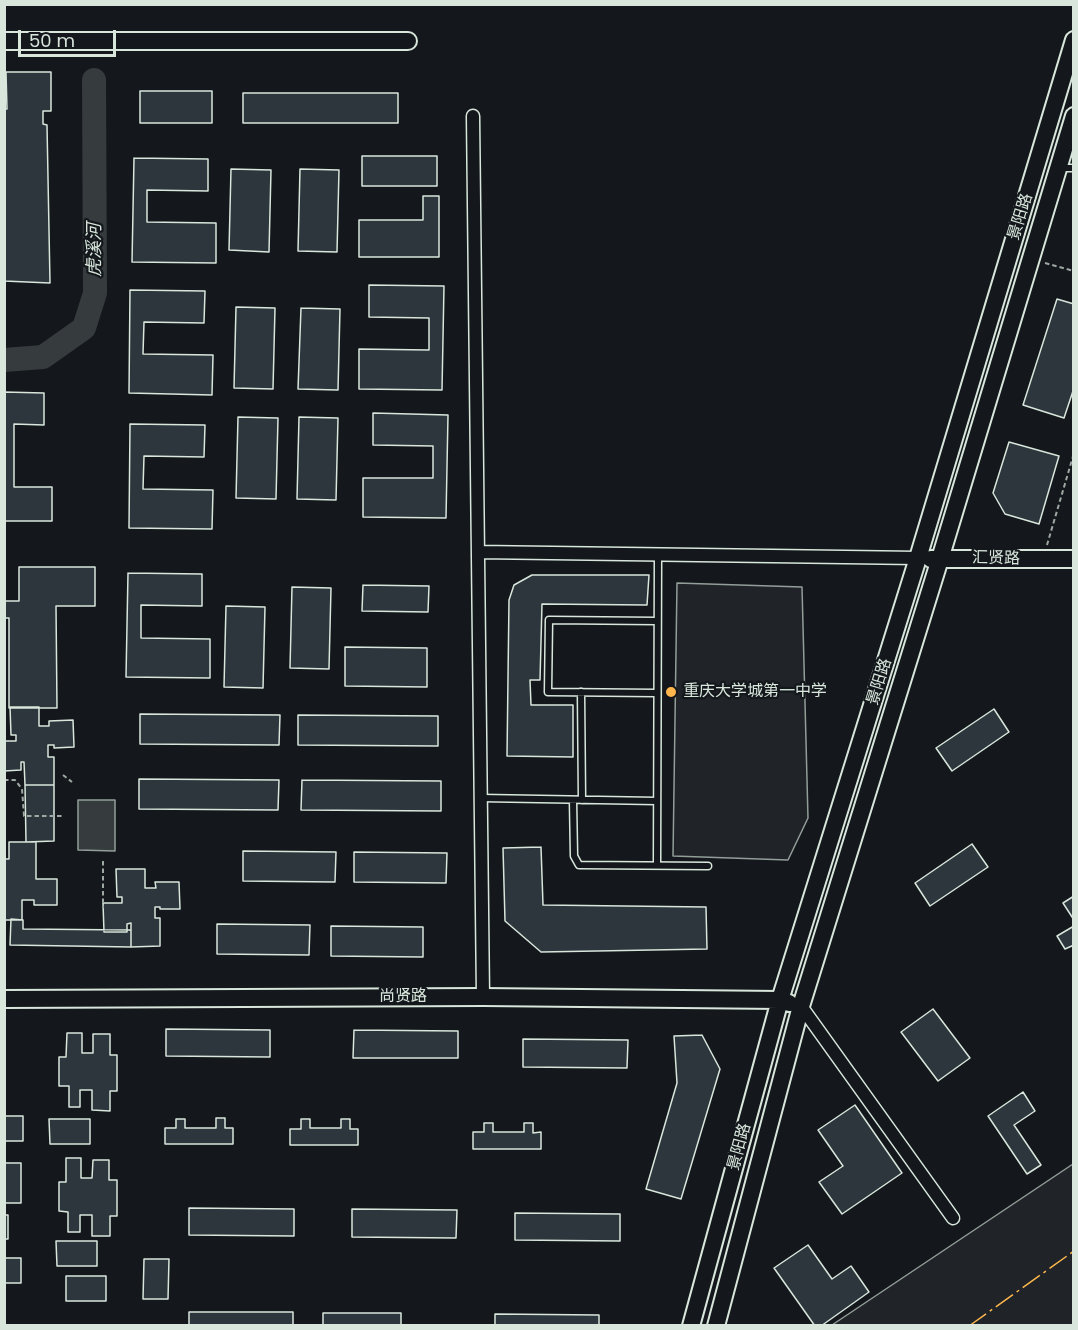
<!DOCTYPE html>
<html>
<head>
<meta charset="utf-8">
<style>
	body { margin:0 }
	#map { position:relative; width:1078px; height:1330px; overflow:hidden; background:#14181c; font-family:Poppins,sans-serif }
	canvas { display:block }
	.frame { position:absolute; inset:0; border:6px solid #d8e6dc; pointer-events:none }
	.scale { position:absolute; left:18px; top:30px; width:98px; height:27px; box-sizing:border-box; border:3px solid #d8e6dc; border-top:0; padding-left:8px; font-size:18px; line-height:21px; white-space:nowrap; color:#d8e6dc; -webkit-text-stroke:4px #14181c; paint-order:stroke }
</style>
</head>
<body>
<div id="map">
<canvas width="1078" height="1330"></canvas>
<div class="frame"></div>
<div class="scale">50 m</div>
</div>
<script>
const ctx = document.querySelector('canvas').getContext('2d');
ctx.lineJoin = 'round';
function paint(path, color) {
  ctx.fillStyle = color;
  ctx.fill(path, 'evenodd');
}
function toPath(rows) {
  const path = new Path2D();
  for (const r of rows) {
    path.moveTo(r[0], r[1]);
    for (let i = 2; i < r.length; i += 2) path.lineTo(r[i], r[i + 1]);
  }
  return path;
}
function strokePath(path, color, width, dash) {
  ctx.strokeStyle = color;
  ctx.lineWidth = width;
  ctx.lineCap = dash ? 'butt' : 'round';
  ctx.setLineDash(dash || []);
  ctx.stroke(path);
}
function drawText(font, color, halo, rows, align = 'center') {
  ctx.font = font + ' Poppins,"Noto Sans SC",sans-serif';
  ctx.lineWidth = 4.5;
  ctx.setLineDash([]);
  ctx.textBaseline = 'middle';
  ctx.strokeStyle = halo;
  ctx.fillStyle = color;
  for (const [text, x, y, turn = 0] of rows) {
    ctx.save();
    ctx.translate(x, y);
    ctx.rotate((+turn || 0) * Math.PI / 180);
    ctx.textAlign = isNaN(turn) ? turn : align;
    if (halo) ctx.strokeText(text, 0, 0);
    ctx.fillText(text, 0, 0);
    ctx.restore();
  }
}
const green = toPath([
	[677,583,802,587,808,818,788,860,673,856,677,583],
	[1073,1164,1073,1325,832,1325,1073,1164]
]);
paint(green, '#202428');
strokePath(green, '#939e99', 1.5);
const water = toPath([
	[78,800,115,800,115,851,78,850,78,800]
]);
paint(water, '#363b3e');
strokePath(water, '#939e99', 1.5);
strokePath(toPath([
	[4,360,43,357,84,328,95,293,94,80]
]), '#363b3e', 24);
const building = toPath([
	[6,72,51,72,51,111,43,111,43,124,47,125,50,283,4,281,4,109,7,109,6,72],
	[140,91,212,91,212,123,140,123,140,91],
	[243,93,398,93,398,123,243,123,243,93],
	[362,156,437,156,437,186,362,186,362,156],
	[134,158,208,159,208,191,147,190,147,222,216,223,216,263,132,262,134,158],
	[231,169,271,170,269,252,229,250,231,169],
	[300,169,339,170,337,252,298,251,300,169],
	[423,196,439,196,439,257,359,257,359,220,423,220,423,196],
	[369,285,444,286,442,390,359,389,359,349,429,350,429,318,369,317,369,285],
	[130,290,205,291,204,323,144,322,143,354,213,355,212,395,129,393,130,290],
	[1057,299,1074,304,1074,388,1064,418,1023,405,1057,299],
	[236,307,275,308,273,389,234,388,236,307],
	[301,308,340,309,338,390,298,389,301,308],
	[4,392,44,393,44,425,14,424,14,487,52,487,52,521,4,521,4,392],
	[373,413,448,415,446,518,363,517,363,478,433,478,433,446,373,445,373,413],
	[238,417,278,418,276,499,236,498,238,417],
	[299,417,338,418,336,500,297,499,299,417],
	[130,424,205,425,204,457,144,456,143,489,213,490,212,529,129,528,130,424],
	[1009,442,1059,456,1039,524,1005,514,993,493,1009,442],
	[19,567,95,567,95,606,56,606,57,708,9,708,9,618,4,618,4,601,19,601,19,567],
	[128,573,202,574,202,606,141,605,141,638,210,639,210,678,126,677,128,573],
	[532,575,649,575,647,605,542,604,540,680,530,680,531,705,573,705,573,757,507,756,509,600,514,585,532,575],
	[363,585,429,586,428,612,362,611,363,585],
	[292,587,331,588,329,669,290,668,292,587],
	[226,606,265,607,263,688,224,687,226,606],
	[345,647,427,648,427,687,345,686,345,647],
	[10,707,39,707,39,726,49,726,49,721,73,720,74,747,54,748,54,745,48,745,48,757,54,757,54,785,25,785,24,762,21,762,21,770,4,771,4,741,16,741,16,735,11,735,10,707],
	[994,709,1009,732,952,771,936,748,994,709],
	[140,714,280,715,279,745,140,744,140,714],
	[298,715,438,716,438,746,298,745,298,715],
	[139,779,279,780,278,810,139,809,139,779],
	[302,780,441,781,441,811,301,810,302,780],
	[25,785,54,785,54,841,26,842,25,785],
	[9,842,36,842,36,879,57,879,57,905,34,905,34,900,22,900,22,920,4,920,4,859,9,859,9,842],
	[972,844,988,867,930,906,915,883,972,844],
	[541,847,543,905,706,907,707,949,541,952,505,921,503,848,541,847],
	[243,851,336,852,335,882,243,881,243,851],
	[354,852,447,853,446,883,354,882,354,852],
	[116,869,145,869,145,888,156,888,155,882,179,882,180,909,160,909,160,907,155,907,155,918,160,918,160,946,131,947,131,923,127,924,127,932,104,932,103,903,122,903,122,897,117,897,116,869],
	[1074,896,1074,920,1063,903,1074,896],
	[11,919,23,920,23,929,131,930,131,947,10,945,11,919],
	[217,924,310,925,309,955,217,954,217,924],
	[331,926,423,927,423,957,331,956,331,926],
	[1074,926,1074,945,1065,949,1057,936,1074,926],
	[933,1009,970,1058,938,1081,901,1032,933,1009],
	[166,1029,270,1030,270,1057,166,1056,166,1029],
	[354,1030,458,1031,458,1058,353,1058,354,1030],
	[67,1033,82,1033,82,1053,93,1053,93,1034,110,1034,110,1055,117,1055,117,1091,110,1091,110,1111,92,1110,92,1090,80,1090,80,1107,69,1107,69,1086,59,1086,59,1057,66,1057,67,1033],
	[702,1035,720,1069,681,1199,646,1189,677,1083,674,1036,702,1035],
	[523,1039,628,1040,627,1068,523,1067,523,1039],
	[1023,1092,1035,1111,1014,1125,1041,1165,1027,1174,988,1116,1023,1092],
	[855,1105,902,1173,842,1214,819,1182,843,1166,818,1130,855,1105],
	[4,1116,23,1116,23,1141,4,1141,4,1116],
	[216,1118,225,1118,225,1128,233,1128,233,1144,165,1144,165,1128,176,1128,176,1119,185,1119,185,1128,216,1128,216,1118],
	[49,1119,90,1119,90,1144,50,1144,49,1119],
	[301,1119,310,1119,310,1128,341,1128,341,1119,350,1119,350,1129,358,1129,358,1145,290,1145,290,1129,301,1129,301,1119],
	[484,1123,493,1123,493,1132,524,1132,524,1123,533,1123,533,1133,541,1132,541,1149,473,1149,473,1132,484,1132,484,1123],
	[66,1158,81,1158,81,1178,92,1178,93,1160,109,1160,109,1180,117,1180,117,1216,110,1216,110,1236,92,1236,92,1215,80,1215,80,1232,68,1232,68,1212,59,1211,59,1182,66,1182,66,1158],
	[4,1163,21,1163,21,1203,4,1203,4,1163],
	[189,1208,294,1209,294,1236,189,1235,189,1208],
	[352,1209,457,1210,456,1238,352,1237,352,1209],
	[515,1213,620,1214,620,1241,515,1240,515,1213],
	[4,1215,8,1215,8,1239,4,1239,4,1215],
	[56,1241,97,1241,97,1266,57,1266,56,1241],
	[808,1245,832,1279,851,1266,869,1292,821,1326,815,1326,774,1268,808,1245],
	[4,1258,21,1258,21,1283,4,1283,4,1258],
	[144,1259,169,1259,168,1299,143,1299,144,1259],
	[66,1276,106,1276,106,1301,66,1301,66,1276],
	[189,1312,293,1312,293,1326,189,1326,189,1312],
	[323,1313,401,1313,401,1326,323,1326,323,1313],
	[495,1314,599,1315,599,1326,495,1326,495,1314]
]);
paint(building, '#2c363c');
strokePath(building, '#d8e6dc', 1.5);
const lane = toPath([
	[1059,168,1074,168],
	[581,692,582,800],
	[657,693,548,692,549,620,657,621],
	[481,798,657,801],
	[573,800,574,856,579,865,708,866],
	[657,865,658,555]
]);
const street = toPath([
	[473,116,483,997],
	[478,552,918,558],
	[801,1006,953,1218]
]);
const secondary = toPath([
	[4,41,408,41],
	[931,559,1074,559],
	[4,999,483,997,780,1000,789,1003],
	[691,1326,780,1000,918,558,1074,40],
	[716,1326,801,1006,940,559,1074,116]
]);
strokePath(lane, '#d8e6dc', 9);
strokePath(street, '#d8e6dc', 15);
strokePath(secondary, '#d8e6dc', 20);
strokePath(toPath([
	[1045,263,1074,271],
	[1047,545,1074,453],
	[63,775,72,782],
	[4,780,15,780,22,789,24,816,62,816],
	[103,861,103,908]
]), '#9da8a2', 2, [4.5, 3]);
strokePath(lane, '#14181c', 6);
strokePath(street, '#14181c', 12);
strokePath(secondary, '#14181c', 16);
strokePath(toPath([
	[969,1326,1074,1251]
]), '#ffb74d', 1.5, [21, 4.5, 3, 4.5]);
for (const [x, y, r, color] of [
	[671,692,6,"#ffb74d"]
]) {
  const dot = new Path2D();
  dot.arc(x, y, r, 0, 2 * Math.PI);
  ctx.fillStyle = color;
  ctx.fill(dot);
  strokePath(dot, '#14181c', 2);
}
drawText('16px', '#d8e6dc', '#14181c', [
	["景阳路",1021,217,-73],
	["汇贤路",996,559,1],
	["景阳路",880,682,-73],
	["尚贤路",403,997],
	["景阳路",740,1147,-75]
]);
drawText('16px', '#d8e6dc', '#14181c', [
	["重庆大学城第一中学",683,692]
], 'left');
drawText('italic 18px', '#d8e6dc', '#14181c', [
	["虎溪河",95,250,-90]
]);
</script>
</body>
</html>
